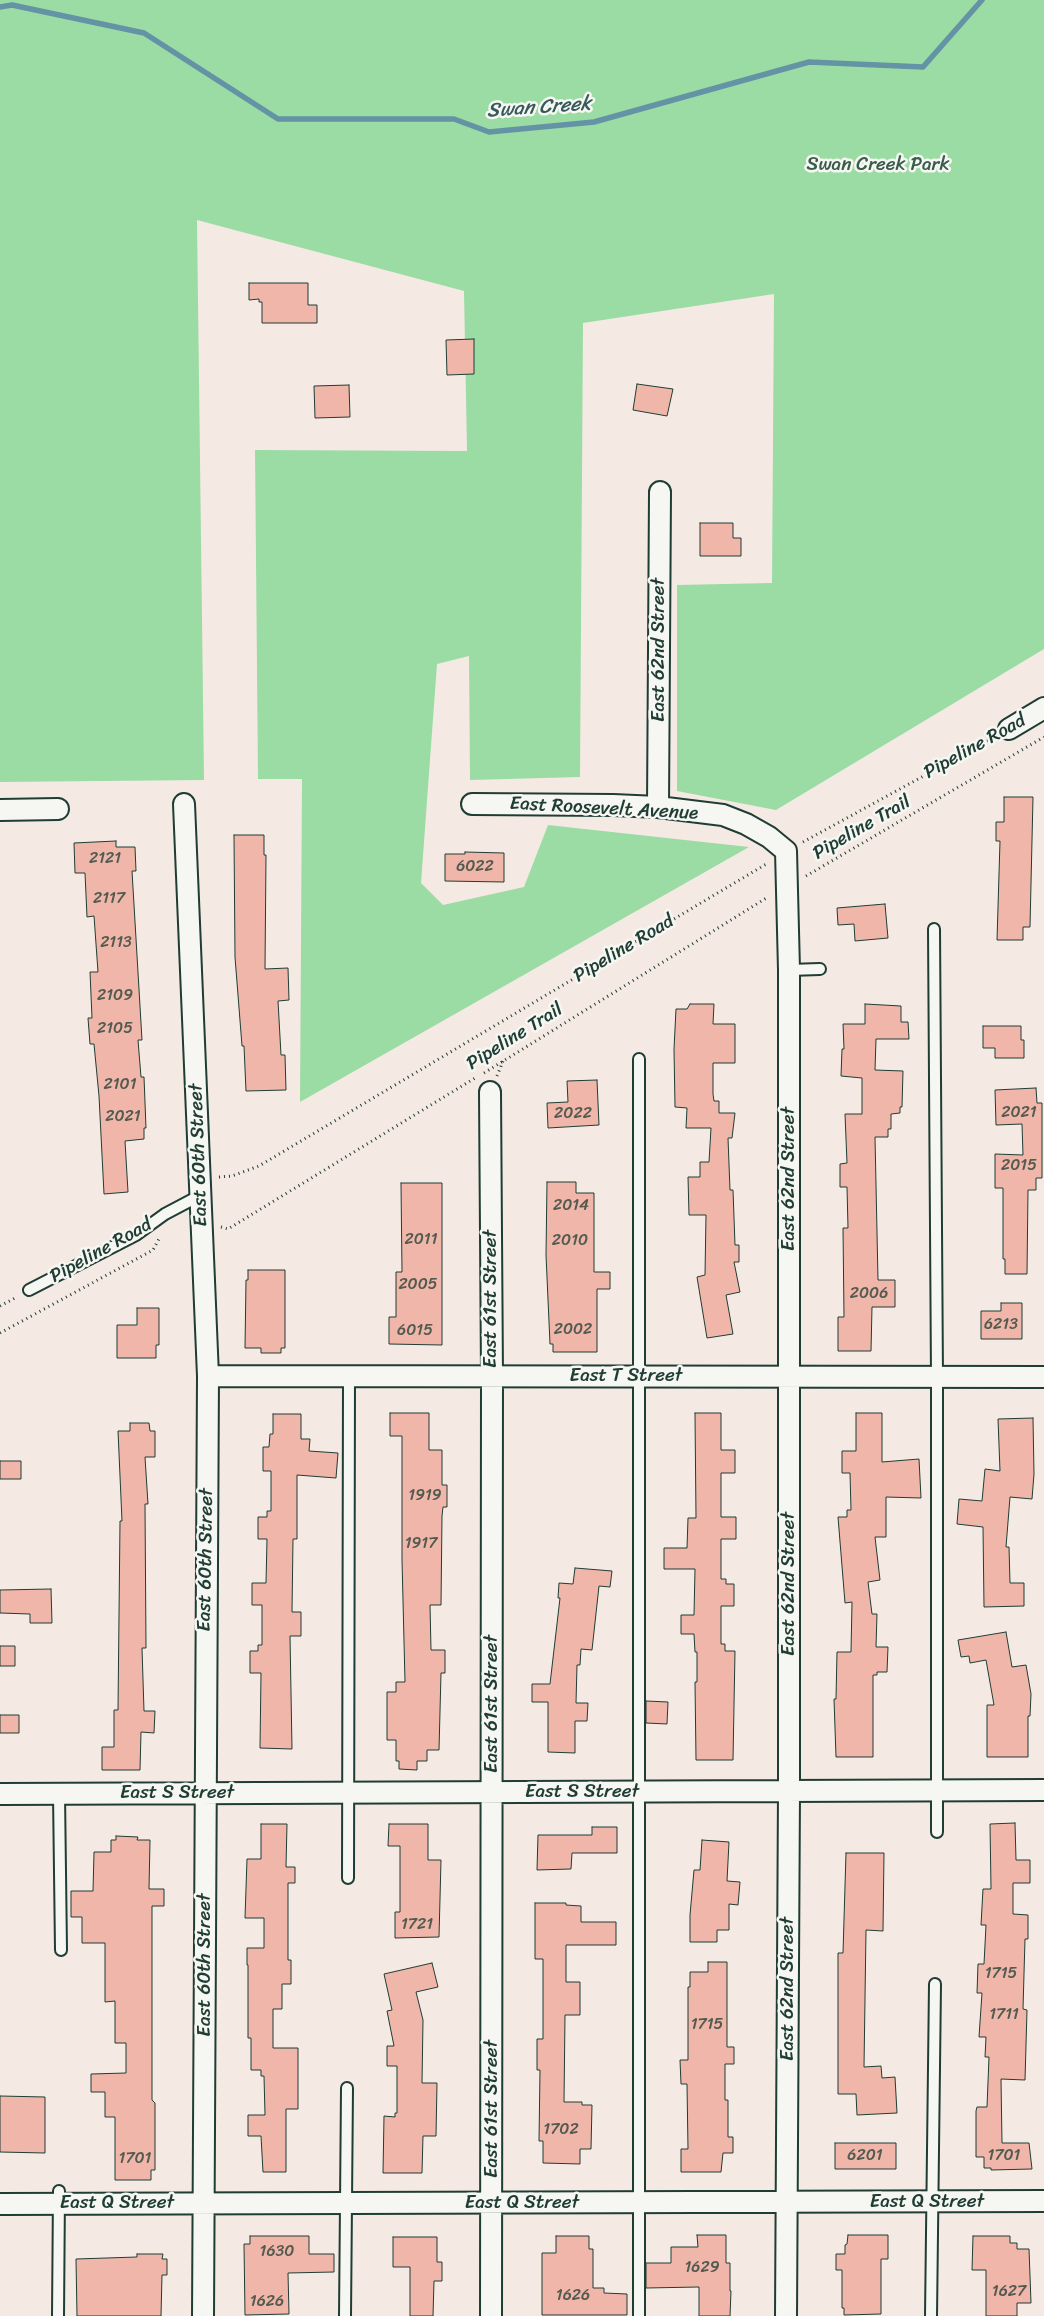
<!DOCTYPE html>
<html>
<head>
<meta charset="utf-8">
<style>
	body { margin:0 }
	canvas { display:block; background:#f5e9e3 }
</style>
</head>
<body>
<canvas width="1044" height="2316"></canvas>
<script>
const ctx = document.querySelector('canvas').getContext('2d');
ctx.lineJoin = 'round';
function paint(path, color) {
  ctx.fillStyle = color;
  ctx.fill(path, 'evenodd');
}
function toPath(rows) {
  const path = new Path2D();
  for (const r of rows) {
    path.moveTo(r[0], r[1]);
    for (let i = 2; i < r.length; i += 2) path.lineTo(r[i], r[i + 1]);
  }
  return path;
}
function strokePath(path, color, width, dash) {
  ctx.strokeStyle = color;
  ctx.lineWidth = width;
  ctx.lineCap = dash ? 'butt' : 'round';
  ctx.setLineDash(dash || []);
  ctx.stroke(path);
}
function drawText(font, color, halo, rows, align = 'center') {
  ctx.font = font + ' Sriracha,sans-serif';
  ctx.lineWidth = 5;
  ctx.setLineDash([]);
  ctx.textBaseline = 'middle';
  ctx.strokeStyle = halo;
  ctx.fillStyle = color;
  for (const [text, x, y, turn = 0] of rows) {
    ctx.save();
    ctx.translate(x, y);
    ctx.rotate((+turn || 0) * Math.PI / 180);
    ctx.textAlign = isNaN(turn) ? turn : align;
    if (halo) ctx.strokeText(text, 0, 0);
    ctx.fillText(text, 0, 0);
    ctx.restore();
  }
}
paint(toPath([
	[0,0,1044,0,1044,649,776,810,677,791,677,585,772,583,774,294,583,323,580,777,470,780,469,656,437,664,421,883,443,905,524,887,548,825,749,847,300,1102,302,779,258,779,255,450,467,451,464,291,197,220,204,780,0,782]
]), '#9bdca5');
strokePath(toPath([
	[0,7,12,5,144,33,278,119,454,119,489,132,594,122,809,62,923,67,982,0]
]), '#6393a5', 5.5);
const building = toPath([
	[249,283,308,283,308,305,317,305,317,323,262,323,262,302,259,302,259,299,249,300,249,283],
	[474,339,474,374,447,375,446,340,474,339],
	[637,384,673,389,667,416,633,410,637,384],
	[349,385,350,417,315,418,314,386,349,385],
	[700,523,733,523,733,538,741,538,741,556,700,556,700,523],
	[1004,797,1033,797,1030,927,1023,927,1023,940,997,940,1000,841,996,841,996,822,1004,822,1004,797],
	[234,835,264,835,264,855,266,855,265,969,288,968,289,1000,278,1001,281,1055,285,1055,286,1090,246,1091,244,1046,242,1046,235,957,234,835],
	[116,841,116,847,135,847,136,871,132,871,142,1040,138,1040,141,1077,144,1077,146,1128,144,1128,144,1139,125,1141,128,1192,104,1194,99,1096,94,1044,90,1044,88,1018,92,1018,90,972,98,972,94,916,87,917,85,873,75,873,74,843,116,841],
	[465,852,504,853,504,882,445,881,445,854,465,854,465,852],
	[885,904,888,938,855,941,854,924,838,925,837,908,885,904],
	[690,1004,714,1004,713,1024,735,1024,735,1063,713,1063,713,1094,714,1101,719,1101,719,1113,735,1113,732,1138,728,1138,730,1190,733,1190,735,1245,739,1245,739,1262,734,1262,740,1292,726,1295,733,1334,707,1338,697,1277,705,1275,706,1215,689,1215,688,1177,700,1177,700,1162,709,1162,711,1128,686,1128,687,1108,675,1107,674,1049,676,1009,687,1009,690,1004],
	[865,1004,901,1006,901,1022,908,1022,909,1039,876,1039,875,1070,903,1071,902,1107,900,1107,900,1113,891,1114,891,1129,888,1129,888,1137,875,1137,878,1280,895,1280,895,1307,872,1307,871,1351,838,1351,838,1317,844,1317,843,1228,848,1228,847,1187,840,1187,840,1164,847,1163,845,1114,862,1114,862,1078,841,1076,842,1049,844,1049,843,1024,865,1024,865,1004],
	[983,1026,1021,1026,1021,1040,1024,1040,1024,1058,995,1058,995,1048,983,1048,983,1026],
	[597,1080,599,1125,548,1128,547,1103,568,1102,567,1081,597,1080],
	[1036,1088,1037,1103,1042,1103,1042,1178,1036,1178,1036,1190,1028,1190,1027,1274,1005,1274,1005,1259,1003,1259,1003,1188,995,1188,995,1154,1023,1155,1022,1124,996,1125,995,1090,1036,1088],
	[547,1182,576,1182,576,1193,594,1193,594,1272,610,1272,610,1289,597,1289,597,1352,553,1352,553,1344,550,1344,546,1255,547,1182],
	[401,1183,442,1183,442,1345,389,1344,389,1317,396,1317,396,1272,402,1272,401,1183],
	[248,1270,285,1270,285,1348,281,1348,281,1353,261,1353,261,1348,245,1348,246,1280,248,1280,248,1270],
	[1001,1303,1022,1303,1022,1339,981,1339,981,1311,1001,1311,1001,1303],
	[137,1308,159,1308,159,1345,156,1345,156,1358,117,1358,117,1325,137,1325,137,1308],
	[390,1413,429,1413,429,1450,442,1450,442,1485,447,1485,447,1507,443,1507,442,1516,441,1605,430,1605,431,1650,445,1650,445,1673,441,1673,439,1750,427,1750,427,1761,417,1761,417,1770,399,1769,399,1761,396,1761,396,1740,387,1740,387,1692,396,1692,396,1682,405,1682,402,1560,402,1436,390,1436,390,1413],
	[695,1413,721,1413,721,1450,735,1450,735,1473,721,1473,721,1517,736,1517,736,1539,721,1539,721,1579,726,1579,726,1584,734,1584,734,1606,721,1606,721,1644,725,1644,725,1651,735,1651,733,1760,696,1760,695,1682,697,1682,697,1652,695,1652,694,1634,681,1634,681,1615,694,1615,695,1569,664,1569,664,1548,687,1548,688,1518,696,1518,695,1413],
	[856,1413,882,1413,882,1462,919,1459,921,1498,886,1497,886,1537,875,1537,880,1580,868,1582,872,1614,877,1614,876,1647,888,1647,887,1672,877,1672,877,1675,873,1675,873,1757,836,1757,834,1699,836,1699,837,1652,851,1652,852,1602,845,1603,838,1517,847,1517,847,1510,851,1510,850,1473,842,1473,842,1451,856,1451,856,1413],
	[273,1414,301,1414,301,1439,310,1439,309,1451,338,1453,336,1478,297,1475,297,1539,293,1539,292,1612,301,1612,301,1636,290,1636,292,1749,260,1748,261,1673,250,1673,250,1651,258,1651,258,1645,262,1645,262,1605,252,1605,252,1583,266,1583,267,1539,258,1539,258,1517,267,1517,267,1511,271,1511,271,1471,263,1471,263,1447,269,1447,270,1434,273,1434,273,1414],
	[1033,1418,1034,1474,1032,1499,1010,1497,1006,1547,1009,1547,1010,1583,1024,1583,1024,1606,984,1607,983,1527,957,1524,959,1499,982,1501,985,1469,1000,1471,998,1419,1033,1418],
	[130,1423,149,1423,150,1431,155,1431,155,1457,145,1457,148,1504,145,1504,146,1648,142,1648,144,1711,155,1711,154,1733,141,1732,140,1770,102,1770,102,1747,114,1747,114,1710,118,1710,120,1521,122,1521,118,1431,130,1431,130,1423],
	[0,1461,21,1461,21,1479,0,1479,0,1461],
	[575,1568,612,1571,610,1587,599,1586,592,1650,581,1649,580,1665,577,1665,576,1703,588,1703,587,1721,575,1721,575,1753,548,1752,548,1702,532,1702,532,1684,550,1684,560,1598,558,1598,559,1583,573,1584,575,1568],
	[51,1589,52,1623,30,1623,30,1614,0,1613,0,1590,51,1589],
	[1006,1632,1012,1667,1026,1665,1031,1694,1030,1716,1028,1716,1028,1757,987,1757,987,1705,994,1705,986,1660,970,1663,969,1656,961,1657,958,1640,1006,1632],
	[0,1646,15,1646,15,1666,0,1666,0,1646],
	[646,1701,668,1702,667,1724,646,1723,646,1701],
	[0,1715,19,1715,19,1733,0,1733,0,1715],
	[1015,1823,1016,1860,1030,1860,1030,1883,1013,1883,1013,1914,1028,1915,1028,1939,1025,1939,1023,2009,1027,2010,1025,2080,1001,2079,1002,2143,1029,2143,1032,2169,991,2170,991,2168,984,2168,984,2157,976,2157,976,2111,977,2107,987,2107,989,2057,985,2057,986,2037,979,2037,982,1993,977,1993,978,1964,984,1964,986,1925,981,1925,983,1889,991,1889,990,1824,1015,1823],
	[261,1824,287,1824,286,1867,295,1867,295,1883,288,1883,288,1960,291,1960,291,1984,282,1984,282,2009,273,2009,273,2048,298,2048,298,2109,286,2109,286,2172,263,2172,261,2136,248,2136,248,2115,265,2115,264,2076,261,2076,261,2070,251,2070,251,2038,248,2038,248,1965,247,1965,247,1948,264,1948,264,1918,245,1918,247,1859,261,1859,261,1824],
	[389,1824,428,1824,428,1860,441,1860,439,1937,395,1938,395,1912,400,1912,400,1846,388,1846,389,1824],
	[592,1827,617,1827,617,1853,572,1853,571,1869,537,1870,538,1835,592,1835,592,1827],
	[116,1836,138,1837,137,1840,150,1840,149,1889,164,1889,164,1906,152,1906,152,2100,155,2103,155,2170,151,2170,151,2180,115,2180,115,2117,105,2117,105,2092,91,2092,91,2074,126,2073,126,2043,115,2043,115,2001,105,2002,105,1943,82,1943,82,1917,71,1917,71,1891,93,1891,94,1852,111,1852,111,1840,116,1840,116,1836],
	[702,1840,729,1842,727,1881,740,1882,738,1905,729,1904,729,1930,717,1930,717,1942,690,1942,690,1915,694,1870,700,1870,702,1840],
	[846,1853,884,1853,883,1931,866,1930,864,2067,881,2066,882,2078,895,2077,897,2113,857,2115,856,2094,838,2094,838,1953,843,1953,846,1853],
	[535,1903,566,1903,566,1905,581,1906,581,1922,616,1922,616,1945,566,1945,566,1982,580,1982,580,2015,565,2015,564,2102,582,2102,582,2105,592,2105,591,2149,580,2149,580,2164,543,2163,543,2141,539,2141,540,2070,537,2070,537,2039,543,2039,543,1959,535,1959,535,1903],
	[708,1962,727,1962,727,2047,734,2047,734,2064,725,2064,725,2100,728,2100,728,2137,733,2137,733,2153,723,2153,721,2172,681,2172,681,2149,688,2149,687,2084,681,2084,680,2060,688,2060,688,1987,690,1987,690,1972,708,1972,708,1962],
	[432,1963,438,1987,416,1992,423,2020,422,2083,437,2083,436,2136,423,2136,422,2173,383,2173,384,2116,395,2117,395,2113,397,2113,397,2066,387,2066,387,2046,394,2046,387,2011,392,2010,384,1974,432,1963],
	[0,2096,45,2097,45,2153,0,2152,0,2096],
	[835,2143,896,2143,896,2169,835,2169,835,2143],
	[697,2235,726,2235,726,2263,730,2263,730,2291,731,2291,730,2316,699,2316,699,2287,646,2288,646,2263,671,2263,671,2247,698,2247,697,2235],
	[848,2235,888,2235,888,2259,881,2259,881,2314,844,2315,844,2308,842,2308,842,2270,836,2270,836,2254,845,2254,845,2245,847,2244,848,2235],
	[250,2236,309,2236,309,2254,334,2254,334,2272,288,2273,289,2314,245,2315,244,2244,250,2244,250,2236],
	[556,2236,589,2236,589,2249,593,2249,593,2288,604,2288,604,2293,627,2294,627,2315,542,2315,542,2253,556,2253,556,2236],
	[973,2236,1010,2236,1010,2243,1017,2243,1017,2249,1029,2249,1031,2303,1017,2303,1017,2316,986,2316,986,2270,972,2270,973,2236],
	[393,2237,437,2237,437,2262,442,2262,442,2281,434,2281,433,2316,410,2316,410,2267,393,2267,393,2237],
	[137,2254,163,2254,162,2259,167,2259,167,2275,162,2275,161,2316,77,2316,76,2259,137,2257,137,2254]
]);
paint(building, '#f0b6a9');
strokePath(building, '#1f3d34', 1);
const service = toPath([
	[934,929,937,1377,937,1832],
	[789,970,820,969],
	[29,1290,136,1235,165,1214,201,1195],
	[59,1794,61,1950],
	[348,1878,349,1376],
	[58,2316,59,2191],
	[345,2316,347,2088],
	[639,2316,639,1059],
	[931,2316,935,1984]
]);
const minor = toPath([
	[1009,729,1044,708],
	[184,804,208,1376,203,2316],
	[472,804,613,805,658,807,723,815,746,824,769,837,786,851,789,970,789,1791,786,2316],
	[658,807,660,492],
	[0,810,58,809],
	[490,1092,492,1376,491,2316],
	[208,1376,1044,1377],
	[0,1794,1044,1790],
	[0,2204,1044,2201]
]);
strokePath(service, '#1f3d34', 14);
strokePath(minor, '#1f3d34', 24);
strokePath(toPath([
	[803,842,993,738],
	[806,876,1044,737],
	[484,1073,768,897],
	[497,1076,503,1061],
	[219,1177,232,1176,259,1166,768,863],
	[221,1227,228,1229,475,1078],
	[0,1306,17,1297],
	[0,1333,153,1250,160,1237]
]), '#1f3d34', 3, [1, 4]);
strokePath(service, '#f6f6f2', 10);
strokePath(minor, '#f6f6f2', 20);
drawText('16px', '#535b51', null, [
	["2121",105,859],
	["6022",475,867],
	["2117",109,899],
	["2113",116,943],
	["2109",115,996],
	["2105",115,1029],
	["2101",120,1085],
	["2021",1019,1113],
	["2022",573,1114],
	["2021",123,1117],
	["2015",1019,1166],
	["2014",571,1206],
	["2011",421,1240],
	["2010",570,1241],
	["2005",418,1285],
	["2006",869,1294],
	["6213",1001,1325],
	["2002",573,1330],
	["6015",415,1331],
	["1919",425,1496],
	["1917",421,1544],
	["1721",417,1925],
	["1715",1001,1974],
	["1711",1004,2015],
	["1715",707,2025],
	["1702",561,2130],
	["6201",865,2156],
	["1701",1004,2156],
	["1701",135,2159],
	["1630",277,2252],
	["1629",702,2268],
	["1627",1009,2292],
	["1626",573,2296],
	["1626",267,2302]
]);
drawText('19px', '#385d4b', '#f6f6f2', [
	["Swan Creek Park",878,165]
]);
drawText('19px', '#1f3d34', '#f6f6f2', [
	["East 62nd Street",659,650,-90],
	["Pipeline Road",975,747,-29],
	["East Roosevelt Avenue",604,809,3],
	["Pipeline Trail",862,828,-30],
	["Pipeline Road",624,949,-31],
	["Pipeline Trail",515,1037,-32],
	["East 60th Street",199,1155,-92],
	["East 62nd Street",789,1179,-90],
	["Pipeline Road",101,1251,-29],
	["East 61st Street",491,1299,-90],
	["East T Street",626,1376],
	["East 60th Street",206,1560,-89],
	["East 62nd Street",789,1584,-90],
	["East 61st Street",492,1704,-90],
	["East S Street",582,1792],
	["East S Street",177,1793],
	["East 60th Street",205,1965,-90],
	["East 62nd Street",788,1989,-90],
	["East 61st Street",492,2109,-90],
	["East Q Street",927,2202],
	["East Q Street",117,2203],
	["East Q Street",522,2203]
]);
drawText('italic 20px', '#365a5a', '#f6f6f2', [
	["Swan Creek",539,108,-4]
]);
</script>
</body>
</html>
